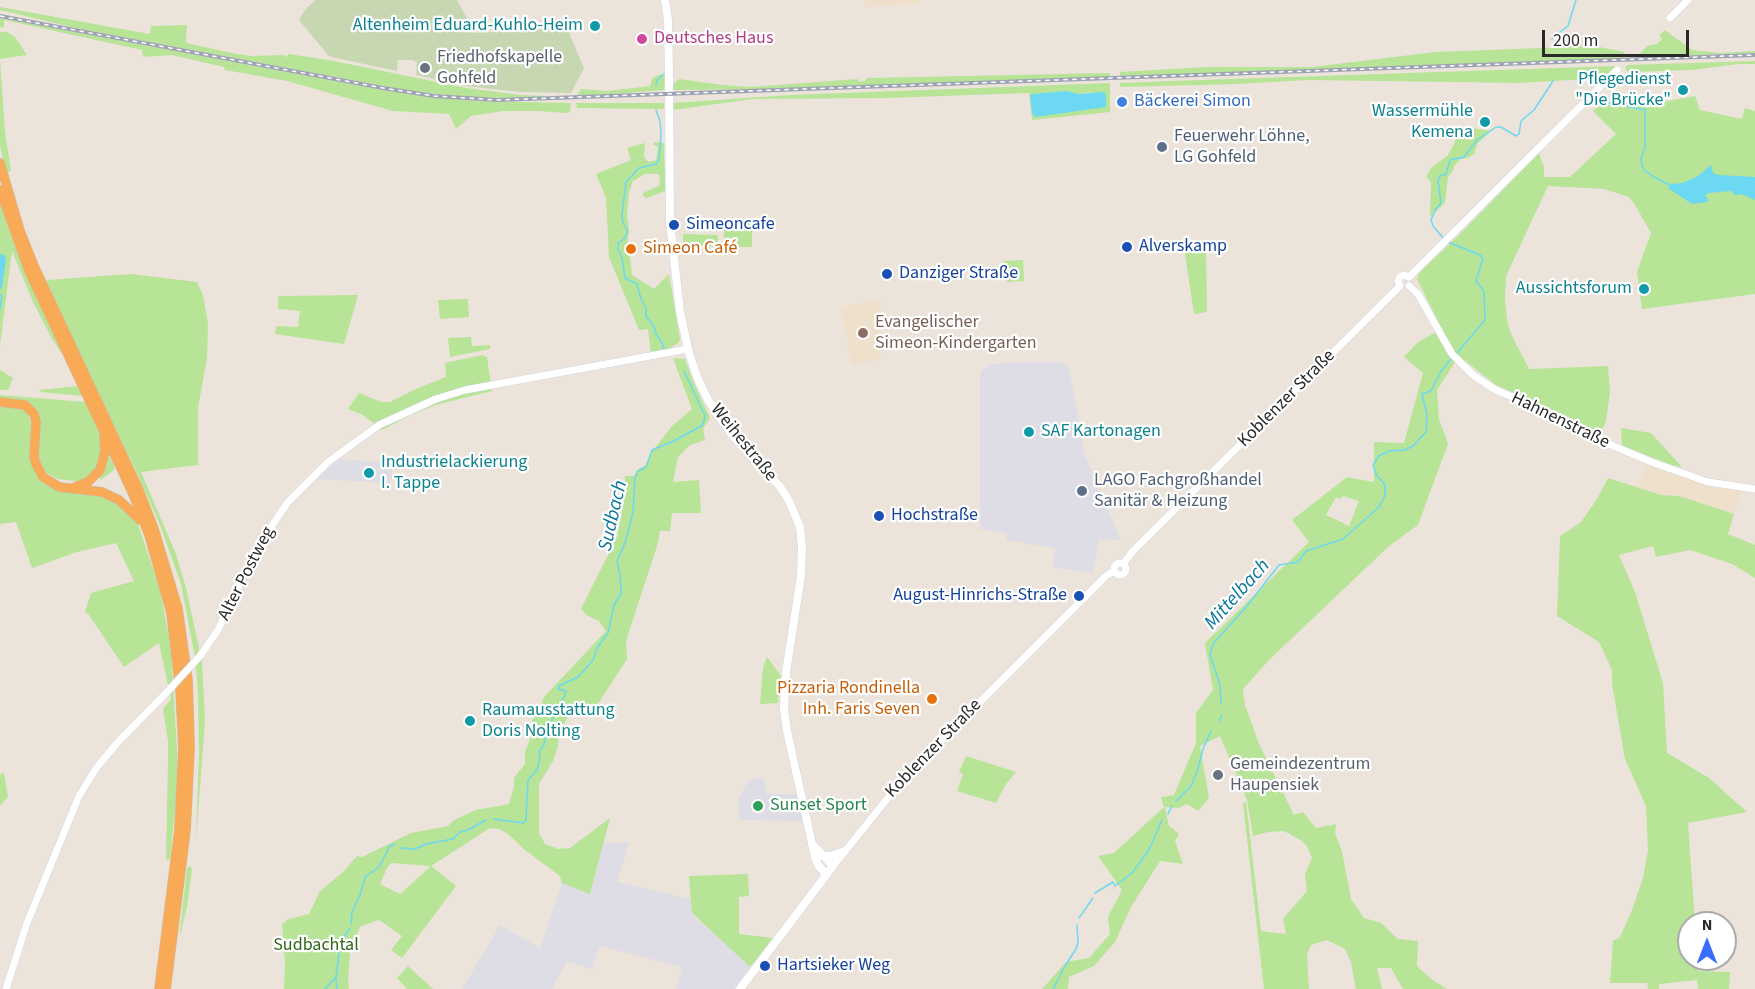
<!DOCTYPE html>
<html>
<head>
<meta charset="utf-8">
<style>
	body { margin:0 }
	#map { position:relative; width:1755px; height:989px; overflow:hidden; background:#ece4db; font-family:"Source Sans 3",sans-serif }
	canvas { display:block }
	.north { position:absolute; left:1677px; top:911px; width:60px; height:60px; box-sizing:border-box; background:#fff; border:2px solid #aaa; border-radius:50%; rotate:0deg; font-size:16px; font-weight:700; line-height:24px; text-align:center; color:#2a2a2a }
	.north::after { content:''; display:block; margin:auto; width:21px; height:27px; background:#386dfd; clip-path:polygon(50% 0,100% 100%,50% 72%,0 100%) }
	.scale { position:absolute; left:1542px; top:30px; width:147px; height:27px; box-sizing:border-box; border:3px solid #2a2a2a; border-top:0; padding-left:8px; font-size:18px; line-height:21px; white-space:nowrap; color:#2a2a2a; -webkit-text-stroke:4px #fff; paint-order:stroke }
</style>
</head>
<body>
<div id="map">
<canvas width="1755" height="989"></canvas>
<div class="north">N</div>
<div class="scale">200 m</div>
</div>
<script>
const ctx = document.querySelector('canvas').getContext('2d');
ctx.lineJoin = 'round';
function paint(path, color) {
  ctx.fillStyle = color;
  ctx.fill(path, 'evenodd');
}
function toPath(rows) {
  const path = new Path2D();
  for (const r of rows) {
    if (r.length === 3) {
      path.moveTo(r[0] + r[2], r[1]);
      path.arc(r[0], r[1], r[2], 0, 2 * Math.PI);
      continue;
    }
    path.moveTo(r[0], r[1]);
    for (let i = 2; i < r.length; i += 2) path.lineTo(r[i], r[i + 1]);
  }
  return path;
}
function strokePath(path, color, width, dash) {
  ctx.strokeStyle = color;
  ctx.lineWidth = width;
  ctx.lineCap = dash ? 'butt' : 'round';
  ctx.setLineDash(dash || []);
  ctx.stroke(path);
}
function drawText(font, color, halo, rows, align = 'center') {
  ctx.font = font + ' "Source Sans 3",sans-serif';
  ctx.lineWidth = 4.5;
  ctx.setLineDash([]);
  ctx.textBaseline = 'middle';
  ctx.strokeStyle = halo;
  ctx.fillStyle = color;
  for (const [text, x, y, turn = 0] of rows) {
    ctx.save();
    ctx.translate(x, y);
    ctx.rotate((+turn || 0) * Math.PI / 180);
    ctx.textAlign = isNaN(turn) ? turn : align;
    if (halo) ctx.strokeText(text, 0, 0);
    ctx.fillText(text, 0, 0);
    ctx.restore();
  }
}
paint(toPath([
	[1018,362,1060,362,1069,367,1084,453,1121,540,1099,539,1093,573,1053,567,1055,548,1006,540,1007,533,980,529,980,374,982,370,991,364],
	[339,459,393,463,391,483,317,479],
	[764,778,766,794,797,794,802,821,739,820,738,799,749,780],
	[629,842,617,882,691,899,692,913,696,919,720,938,750,967,734,989,676,989,682,967,600,946,592,969,567,961,552,989,462,989,500,925,540,948,562,883,590,894,603,843]
]), '#dedce4');
paint(toPath([
	[865,0,919,0,919,4,866,7],
	[878,300,881,303,881,359,852,365,840,307],
	[1648,462,1741,489,1734,514,1679,496,1661,495,1637,487]
]), '#eee0ca');
paint(toPath([
	[0,7,150,34,151,26,187,25,186,43,232,53,250,56,285,55,285,58,289,54,334,61,466,88,521,95,571,97,476,98,410,91,80,29,0,10],
	[0,18,383,90,474,101,571,103,570,112,565,113,539,111,503,111,471,116,456,129,449,114,393,111,287,81,225,70,224,67,172,55,143,57,142,50,4,20,4,28,0,27],
	[1665,30,1692,50,1720,53,1755,51,1755,53,1637,57,1647,46,1657,44,1662,39,1659,35],
	[0,32,7,32,15,37,27,55,0,59,5,132,11,170,8,173,6,173,0,145],
	[1594,46,1625,52,1622,58,1120,78,1120,72,1207,67,1312,67,1435,52],
	[1755,61,1755,64,1738,64,1692,70,1629,72,1625,69,1627,65],
	[1616,66,1603,78,1520,83,1308,80,1238,84,1120,87,1120,83,1201,80],
	[1110,73,1110,78,790,89,673,90,673,84,679,79,723,85,751,87,857,79,860,82,865,81,867,78],
	[658,75,665,75,664,90,576,97,581,89,607,91,650,86,652,79],
	[1110,83,1110,112,1032,120,1029,93,886,98,753,99,673,110,673,103,791,95],
	[1067,91,1078,94,1091,92,1051,114,1035,117,1032,113],
	[1695,96,1700,110,1742,119,1745,108,1755,111,1755,294,1642,309,1637,272,1651,233,1635,205,1629,197,1604,189,1548,186,1506,276,1505,301,1507,319,1510,332,1529,369,1608,366,1610,392,1606,421,1600,434,1568,417,1496,385,1459,356,1437,390,1439,419,1448,444,1418,525,1389,546,1347,586,1269,660,1243,689,1245,705,1259,744,1294,815,1303,812,1316,828,1336,824,1335,833,1342,851,1351,899,1364,918,1381,923,1398,939,1418,941,1417,966,1431,979,1447,989,1403,989,1391,968,1377,968,1382,989,1356,989,1351,962,1345,949,1327,940,1311,945,1307,955,1309,989,1264,989,1243,804,1246,801,1261,931,1286,934,1283,919,1307,891,1305,874,1312,858,1307,846,1302,841,1284,831,1268,832,1253,836,1247,800,1220,736,1200,746,1209,798,1198,811,1187,804,1178,808,1165,807,1169,826,1179,834,1175,841,1183,864,1160,861,1131,907,1115,942,1094,966,1069,977,1068,989,1042,989,1066,962,1089,958,1110,934,1108,917,1122,890,1098,856,1114,853,1164,807,1161,797,1174,795,1196,743,1196,713,1213,690,1205,643,1309,542,1292,520,1347,477,1374,482,1374,442,1404,443,1423,373,1404,357,1418,342,1442,329,1417,279,1419,273,1459,235,1539,153,1544,167,1544,177,1570,177,1616,134,1593,111,1602,102,1657,103],
	[1343,496,1359,501,1349,526,1326,515,1336,497,1341,499],
	[576,103,664,103,664,109,577,108],
	[1457,126,1491,131,1478,143,1474,154,1468,158,1461,159,1454,166,1453,171,1448,177,1445,203,1430,217,1431,182,1426,177,1431,168,1448,155,1455,142],
	[654,142,664,143,665,191,647,198,643,196,643,193,660,185,659,174,645,174,633,181,629,192,627,216,629,230,626,253,630,257,632,275,654,289,669,274,680,339,678,343,667,350,651,354,648,329,639,330,609,257,606,198,596,174,631,160,627,148,645,143,644,156,646,160,649,162,656,160,658,146,653,145],
	[0,202,67,361,52,339,33,302,12,251,0,345],
	[724,221,752,221,752,247,724,247],
	[683,234,718,235,718,246,683,247],
	[1206,246,1207,312,1194,314,1184,248],
	[1023,260,1024,281,1006,282,1004,261],
	[130,274,197,282,203,295,208,324,207,358,198,408,198,465,141,472,176,554,186,588,202,662,205,721,196,841,199,751,198,692,195,657,181,584,160,525,137,473,49,293,47,280],
	[358,295,344,344,275,334,276,326,298,327,300,311,278,309,278,296],
	[468,299,469,317,440,319,438,300],
	[471,337,472,346,490,345,490,349,450,357,448,338],
	[482,355,487,357,492,391,439,404,413,414,382,430,363,415,348,409,359,393,381,402,390,402,416,389,446,377,445,363],
	[673,358,685,359,693,381,710,418,703,429,705,440,690,445,678,457,673,482,699,480,701,513,672,513,670,531,660,531,658,543,626,641,627,659,596,707,575,706,559,732,558,747,553,761,539,784,539,833,545,844,558,849,570,848,610,818,590,894,562,883,560,876,525,850,508,834,499,829,490,828,431,866,456,886,402,958,391,950,402,936,379,920,361,926,349,950,350,953,348,982,349,989,284,989,285,963,282,923,286,922,286,920,309,914,320,891,343,872,357,856,362,857,411,833,448,826,454,820,476,810,509,804,514,786,514,778,525,764,525,752,530,739,532,720,539,711,544,697,606,631,599,621,588,616,581,609,617,537,624,501,625,476,634,476,637,470,646,465,652,449,654,449,673,425,692,409],
	[392,863,429,866,430,867,400,894,380,884,388,866],
	[0,370,13,378,8,390,0,390],
	[79,386,83,396,41,392,39,390],
	[0,395,85,402,93,416,102,445,100,465,83,482,58,479,48,474,41,466,37,455,38,414,36,410,31,405,0,400],
	[0,404,15,406,24,410,28,414,31,424,30,457,40,479,46,484,59,491,102,496,116,502,138,524,160,590,171,648,177,750,177,790,170,859,166,860,168,760,168,741,163,709,171,699,159,643,124,667,89,615,85,612,91,593,134,581,116,543,77,552,32,568,16,522,0,524],
	[1621,428,1651,433,1682,467,1672,465,1622,446],
	[107,453,114,464,114,470,101,480,99,476],
	[1608,478,1661,495,1679,496,1734,514,1728,534,1755,545,1755,578,1732,564,1690,550,1656,557,1653,546,1619,555,1635,592,1663,683,1667,753,1709,778,1747,812,1688,823,1695,923,1689,923,1689,959,1697,959,1698,971,1730,972,1729,989,1698,989,1697,980,1659,984,1659,989,1648,989,1647,983,1610,983,1613,941,1620,937,1632,910,1643,878,1648,851,1646,806,1625,759,1612,684,1612,670,1599,642,1557,616,1560,536,1581,522,1597,499],
	[767,657,781,676,778,703,760,704,763,668],
	[966,756,1016,772,1006,784,996,803,957,791,963,774,959,772],
	[4,773,8,797,0,806,0,774],
	[189,866,192,869,187,907,179,939,187,868],
	[748,874,749,896,739,897,739,934,773,938,750,967,692,913,689,876],
	[408,966,433,989,407,989,397,978]
]), '#b7e497');
paint(toPath([
	[315,0,457,0,475,33,567,28,584,68,571,93,520,92,466,86,416,75,417,62,412,60,398,60,397,71,336,58,329,56,299,20,305,10]
]), '#c7d7b2');
paint(toPath([
	[1067,91,1078,94,1104,92,1106,96,1106,107,1035,117,1032,113,1030,95,1033,94],
	[1711,165,1713,173,1718,175,1755,177,1755,200,1741,194,1735,195,1731,191,1708,193,1705,196,1709,200,1707,202,1692,204,1668,188,1671,184,1683,183,1698,176],
	[0,254,4,255,6,260,2,287,0,290]
]), '#6cd8f1');
strokePath(toPath([
	[1552,39,1553,37,1568,26,1576,0],
	[656,85,657,81,663,74],
	[1596,100,1645,110,1645,148,1641,158,1642,165,1644,170,1654,177,1669,185],
	[656,110,660,121,661,134,659,160,656,164,639,168,626,182,622,215,623,223,628,232,624,239,618,243,618,249,622,257,625,278,637,284,641,299,646,308,646,316,654,326,656,334,662,343,664,349],
	[1444,239,1433,226,1431,220,1436,209,1441,203,1438,180,1440,176,1446,174,1450,160,1464,157,1477,140,1496,127,1501,127,1516,136,1519,134,1521,121,1534,110,1553,81],
	[1448,242,1480,255,1483,259,1476,281,1484,291,1485,320,1457,353],
	[0,294,2,296,0,310],
	[1221,704,1220,685,1210,655,1213,644,1247,606,1279,565,1298,562,1306,551,1343,539,1379,507,1385,496,1385,485,1376,474,1373,465,1379,456,1389,451,1405,450,1413,446,1426,432,1427,415,1422,394,1431,391,1441,371,1451,359],
	[1219,721,1222,715],
	[1176,801,1191,786,1197,772,1203,749,1211,731],
	[1168,814,1172,806],
	[494,819,523,823,526,820,528,780,537,770,540,758,539,752,544,745,547,724,553,719,553,716,565,695,566,691,558,689,559,686,578,677,593,660,597,648,608,633,614,605,621,594,620,575,617,561,625,543,633,513,635,478,638,471,646,467,652,450,672,442,703,425,705,416,684,371],
	[401,848,415,849,426,844,453,839,460,832,468,830,486,820],
	[1095,893,1113,882,1115,886,1132,873,1149,850,1162,820],
	[1079,918,1093,898],
	[351,924,352,912,360,895,365,877,379,867,390,846,395,844],
	[336,978,337,989],
	[325,989,336,977,339,952,346,933,350,929],
	[1053,989,1065,966,1076,949,1078,943,1077,925]
]), '#6cd8f1', 1.5);
const tertiary = toPath([
	[1670,18,1688,0],
	[1409,277,1617,70],
	[1400,286,1398,281,1400,277,1404,275,1409,277],
	[1409,286,1418,294,1452,354,1473,375,1494,389,1564,420,1604,442,1654,463,1708,482,1755,489],
	[1120,569,6],
	[1123,564,1133,551,1400,286],
	[200,656,218,630,258,546,288,502,328,462,379,425,436,399,465,390,688,349],
	[833,866,904,778,1106,576,1114,571],
	[6,989,27,923,79,796,97,767,118,742,167,692]
]);
const secondary = toPath([
	[665,0,668,20,669,76,670,222,680,312,688,349,697,377,708,400,732,435,781,488,789,501,800,527,802,547,801,576,786,672,784,709,787,731,815,857,818,865,826,874],
	[822,856,831,856,845,851],
	[740,989,833,866,814,846]
]);
const trunk = toPath([
	[0,163,20,231,34,266,138,488,154,529,178,609,188,681,190,747,186,830,166,989],
	[0,190,29,271,133,494,149,535,171,613,180,689,183,747,179,830,159,989],
	[0,402,25,405,34,414,36,422,34,457,36,464,43,477,59,487,102,492,119,500,140,520],
	[75,487,88,482,100,470,105,452,104,435]
]);
strokePath(tertiary, '#d1d6e3', 8);
strokePath(secondary, '#d1d6e3', 9);
strokePath(trunk, '#c3c3c3', 10);
strokePath(tertiary, '#fff', 7);
strokePath(secondary, '#fff', 8);
strokePath(trunk, '#f9aa57', 9);
const rail = toPath([
	[0,16,383,88,434,96,497,100,1755,55]
]);
strokePath(rail, '#9ea3b5', 4);
strokePath(rail, '#fff', 1.5, [4.5]);
const tertiaryBridge = toPath([
	[167,692,200,656]
]);
strokePath(tertiaryBridge, '#d1d6e3', 8, []);
strokePath(tertiaryBridge, '#fff', 7);
for (const [x, y, r, color] of [
	[595,26,6,"#0f9aa8"],
	[642,39,6,"#d1479c"],
	[425,68,6,"#6b7280"],
	[1683,90,6,"#0f9aa8"],
	[1122,102,6,"#3f7fe0"],
	[1485,122,6,"#0f9aa8"],
	[1162,147,6,"#5c6f8a"],
	[674,225,6,"#1a4fb4"],
	[1127,247,6,"#1a4fb4"],
	[631,249,6,"#e8710a"],
	[887,274,6,"#1a4fb4"],
	[1644,289,6,"#0f9aa8"],
	[863,333,6,"#8d6e63"],
	[1029,432,6,"#0f9aa8"],
	[369,473,6,"#0f9aa8"],
	[1082,491,6,"#5c6f8a"],
	[879,516,6,"#1a4fb4"],
	[1079,596,6,"#1a4fb4"],
	[932,699,6,"#e8710a"],
	[470,721,6,"#0f9aa8"],
	[1218,775,6,"#6b7280"],
	[758,806,6,"#2e9e5b"],
	[765,966,6,"#1a4fb4"]
]) {
  const dot = new Path2D();
  dot.arc(x, y, r, 0, 2 * Math.PI);
  ctx.fillStyle = color;
  ctx.fill(dot);
  strokePath(dot, '#fff', 2);
}
drawText('18px', '#0d838f', '#fff', [
	["Altenheim Eduard-Kuhlo-Heim",583,26],
	["Pflegedienst",1671,80],
	["\"Die Brücke\"",1671,101],
	["Wassermühle",1473,112],
	["Kemena",1473,133],
	["Aussichtsforum",1632,289],
	["SAF Kartonagen",1041,432,"left"],
	["Industrielackierung",381,463,"left"],
	["I. Tappe",381,484,"left"],
	["Raumausstattung",482,711,"left"],
	["Doris Nolting",482,732,"left"]
], 'right');
drawText('18px', '#b23c85', '#fff', [
	["Deutsches Haus",654,39]
], 'left');
drawText('18px', '#5b616d', '#fff', [
	["Friedhofskapelle",437,58],
	["Gohfeld",437,79],
	["Gemeindezentrum",1230,765],
	["Haupensiek",1230,786]
], 'left');
drawText('18px', '#366cbe', '#fff', [
	["Bäckerei Simon",1134,102]
], 'left');
drawText('18px', '#4e5e75', '#fff', [
	["Feuerwehr Löhne,",1174,137],
	["LG Gohfeld",1174,158],
	["LAGO Fachgroßhandel",1094,481],
	["Sanitär & Heizung",1094,502]
], 'left');
drawText('18px', '#164399', '#fff', [
	["Simeoncafe",686,225],
	["Alverskamp",1139,247],
	["Danziger Straße",899,274],
	["Hochstraße",891,516],
	["August-Hinrichs-Straße",1067,596,"right"],
	["Hartsieker Weg",777,966]
], 'left');
drawText('18px', '#c56008', '#fff', [
	["Simeon Café",643,249],
	["Pizzaria Rondinella",920,689,"right"],
	["Inh. Faris Seven",920,710,"right"]
], 'left');
drawText('18px', '#785e54', '#fff', [
	["Evangelischer",875,323],
	["Simeon-Kindergarten",875,344]
], 'left');
drawText('18px', '#2a2a2a', '#fff', [
	["Koblenzer Straße",1287,399,-45],
	["Hahnenstraße",1560,421,26],
	["Weihestraße",743,443,51],
	["Alter Postweg",247,574,-63],
	["Koblenzer Straße",934,749,-46]
]);
drawText('18px', '#27864d', '#fff', [
	["Sunset Sport",770,806]
], 'left');
drawText('18px', '#306818', '#fff', [
	["Sudbachtal",316,946]
]);
drawText('italic 20px', '#0b779d', '#fff', [
	["Sudbach",614,516,-77],
	["Mittelbach",1238,595,-48]
]);
</script>
</body>
</html>
